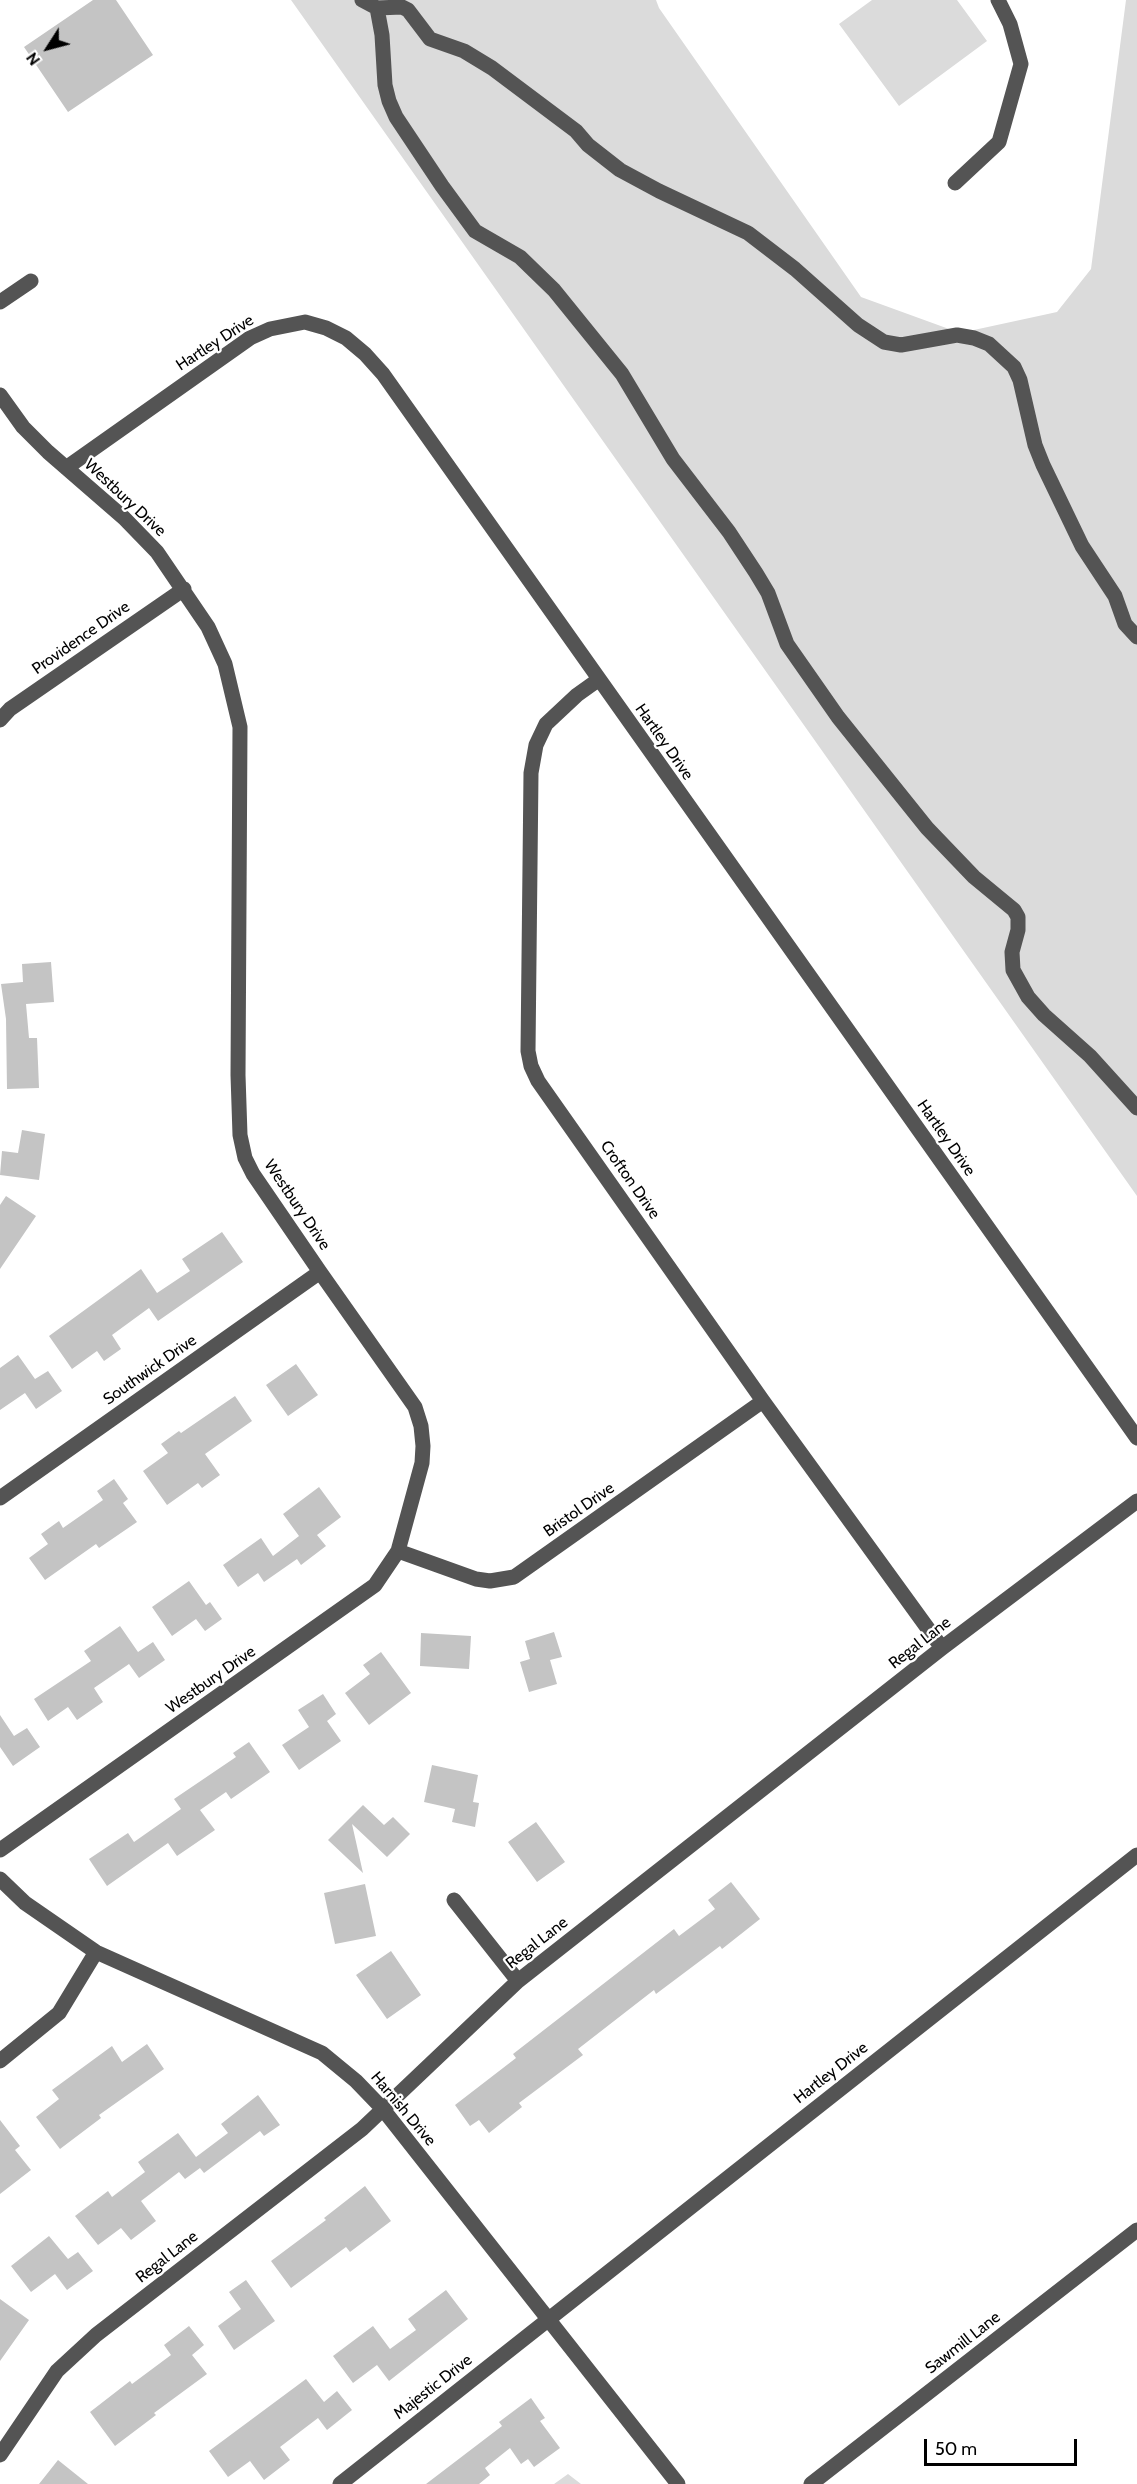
<!DOCTYPE html>
<html>
<head>
<meta charset="utf-8">
<style>
	body { margin:0 }
	#map { position:relative; width:1137px; height:2484px; overflow:hidden; background:#fff; font-family:Cabin,sans-serif }
	canvas { display:block }
	.north { position:absolute; left:18px; top:18px; width:60px; height:60px; -webkit-text-stroke:4px #fff; paint-order:stroke; rotate:234deg; font-size:16px; font-weight:700; line-height:24px; text-align:center; color:#000 }
	.north::after { content:''; display:block; margin:auto; width:21px; height:27px; background:#000; clip-path:polygon(50% 0,100% 100%,50% 72%,0 100%) }
	.scale { position:absolute; left:924px; top:2439px; width:153px; height:27px; box-sizing:border-box; border:3px solid #000; border-top:0; padding-left:8px; font-size:18px; line-height:21px; white-space:nowrap; color:#000; -webkit-text-stroke:4px #fff; paint-order:stroke }
</style>
</head>
<body>
<div id="map">
<canvas width="1137" height="2484"></canvas>
<div class="north">N</div>
<div class="scale">50 m</div>
</div>
<script>
const ctx = document.querySelector('canvas').getContext('2d');
ctx.lineJoin = 'round';
function paint(path, color) {
  ctx.fillStyle = color;
  ctx.fill(path, 'evenodd');
}
function toPath(rows) {
  const path = new Path2D();
  for (const r of rows) {
    path.moveTo(r[0], r[1]);
    for (let i = 2; i < r.length; i += 2) path.lineTo(r[i], r[i + 1]);
  }
  return path;
}
function strokePath(path, color, width, dash) {
  ctx.strokeStyle = color;
  ctx.lineWidth = width;
  ctx.lineCap = dash ? 'butt' : 'round';
  ctx.setLineDash(dash || []);
  ctx.stroke(path);
}
function drawText(font, color, halo, rows, align = 'center') {
  ctx.font = font + ' Cabin,sans-serif';
  ctx.lineWidth = 4.5;
  ctx.setLineDash([]);
  ctx.textBaseline = 'middle';
  ctx.strokeStyle = halo;
  ctx.fillStyle = color;
  for (const [text, x, y, turn = 0] of rows) {
    ctx.save();
    ctx.translate(x, y);
    ctx.rotate((+turn || 0) * Math.PI / 180);
    ctx.textAlign = isNaN(turn) ? turn : align;
    if (halo) ctx.strokeText(text, 0, 0);
    ctx.fillText(text, 0, 0);
    ctx.restore();
  }
}
paint(toPath([
	[291,0,656,0,659,8,861,297,960,333,1057,312,1091,269,1126,0,1137,0,1137,1196],
	[872,0,957,0,987,41,899,106,839,24],
	[568,2474,581,2484,554,2484]
]), '#dbdbdb');
paint(toPath([
	[93,0,116,0,153,55,68,112,24,47],
	[51,962,54,1002,26,1004,29,1038,37,1038,39,1088,7,1089,6,1019,1,984,23,982,22,964],
	[22,1130,45,1134,39,1180,0,1175,2,1151,18,1153],
	[6,1196,36,1216,0,1269,0,1205],
	[222,1232,243,1262,158,1321,149,1308,112,1335,121,1349,104,1361,97,1351,72,1369,49,1336,141,1269,157,1293,190,1271,182,1259],
	[18,1355,35,1379,48,1371,62,1391,36,1409,25,1393,0,1410,0,1368],
	[296,1364,318,1395,288,1416,266,1385],
	[235,1396,252,1421,205,1454,220,1475,202,1488,198,1483,167,1505,143,1471,168,1453,161,1444,179,1431,181,1433],
	[114,1479,128,1499,123,1503,137,1522,99,1548,96,1544,45,1580,29,1558,48,1544,41,1534,59,1521,63,1528,103,1500,97,1491],
	[319,1487,341,1517,317,1535,326,1546,301,1565,297,1559,264,1582,258,1573,238,1587,223,1565,261,1538,273,1556,299,1536,283,1514],
	[189,1581,206,1605,210,1602,222,1619,205,1631,196,1619,172,1636,152,1607],
	[120,1626,138,1652,153,1642,165,1660,139,1678,129,1664,94,1688,103,1702,77,1720,68,1707,48,1721,34,1699,91,1661,84,1651],
	[554,1632,562,1657,550,1660,557,1684,529,1692,520,1662,530,1659,525,1641],
	[421,1633,471,1636,469,1669,420,1666],
	[381,1652,411,1693,369,1725,345,1693,370,1674,363,1665],
	[323,1694,336,1714,327,1721,341,1741,299,1770,282,1745,309,1727,298,1710],
	[0,1715,14,1736,27,1728,40,1747,13,1766,0,1747],
	[249,1742,270,1772,231,1799,226,1792,200,1810,215,1830,177,1856,168,1843,107,1886,89,1859,128,1833,134,1842,181,1809,174,1799,236,1757,233,1753],
	[432,1765,478,1775,473,1802,479,1803,475,1827,452,1822,455,1809,424,1802],
	[363,1805,384,1825,393,1817,410,1834,387,1857,352,1824,363,1873,328,1840],
	[536,1822,565,1862,537,1882,508,1842],
	[731,1882,760,1919,722,1949,720,1946,656,1994,654,1990,578,2049,583,2055,519,2103,522,2107,489,2133,479,2120,470,2126,455,2105,516,2058,513,2054,674,1929,679,1936,715,1909,708,1900],
	[365,1884,376,1936,335,1944,324,1893],
	[391,1951,421,1995,387,2019,356,1975],
	[147,2044,164,2069,99,2115,101,2118,60,2149,36,2117,59,2099,52,2090,112,2046,122,2062],
	[258,2095,280,2125,264,2136,260,2131,204,2173,200,2168,185,2179,179,2172,141,2201,156,2221,131,2240,121,2228,98,2245,75,2216,108,2191,112,2197,145,2172,138,2162,178,2133,196,2157,228,2133,221,2124],
	[0,2120,20,2146,15,2150,31,2170,0,2194],
	[365,2186,391,2221,350,2252,346,2247,291,2288,271,2261,326,2220,324,2218],
	[49,2236,68,2259,78,2252,93,2271,67,2290,55,2274,31,2292,11,2266],
	[246,2280,275,2321,234,2350,218,2326,241,2309,229,2292],
	[446,2290,468,2319,389,2381,377,2365,353,2383,333,2356,373,2326,390,2349,416,2330,408,2319],
	[0,2299,29,2320,0,2361],
	[189,2326,204,2345,192,2355,207,2374,154,2413,156,2415,115,2446,90,2412,130,2381,132,2384,171,2355,164,2345],
	[306,2379,324,2402,337,2391,352,2410,327,2430,318,2418,280,2447,290,2460,264,2480,250,2461,228,2477,209,2451],
	[531,2398,545,2418,540,2421,560,2448,534,2467,528,2459,521,2464,510,2448,485,2468,490,2475,479,2484,426,2484,502,2426,499,2422],
	[58,2460,88,2484,39,2484]
]), '#c4c4c4');
strokePath(toPath([
	[362,0,377,8,402,7,408,10,430,39,464,51,492,68,576,131,588,145,620,170,659,191,748,233,795,269,858,325,884,342,901,345,957,335,974,338,989,344,1014,367,1020,380,1035,445,1043,465,1082,546,1115,596,1125,624,1137,637],
	[377,8,382,35,385,85,389,101,396,117,442,186,475,231,520,257,554,290,622,374,673,459,729,532,756,573,768,593,787,644,838,717,927,828,974,877,1014,910,1018,917,1018,930,1012,952,1013,970,1028,997,1044,1015,1090,1056,1137,1108],
	[955,183,999,142,1021,64,1010,24,998,0],
	[0,302,31,281],
	[0,395,23,427,48,452,124,518,157,552,208,627,225,664,240,727,238,1075,240,1135,245,1158,253,1174,320,1272,415,1407,421,1426,423,1446,422,1463,398,1551,375,1585,0,1850],
	[66,468,250,338,270,329,305,322,326,328,346,338,365,354,383,374,1137,1438],
	[598,680,577,695,546,724,536,745,531,773,528,1051,531,1066,538,1081,763,1401,942,1648],
	[0,720,10,709,184,589],
	[0,1498,320,1272],
	[398,1551,476,1579,490,1581,514,1577,763,1401],
	[0,1879,25,1903,96,1952,322,2053,356,2081,382,2108,678,2484],
	[454,1900,518,1981],
	[0,2061,59,2013,96,1952],
	[0,2455,57,2371,96,2335,362,2129,518,1981,942,1648,1137,1501],
	[340,2484,1137,1855],
	[811,2484,1137,2230]
]), '#545454', 15);
drawText('16px', '#000', '#fff', [
	["Hartley Drive",215,343,-33],
	["Westbury Drive",125,498,43],
	["Providence Drive",81,638,-35],
	["Hartley Drive",664,742,55],
	["Hartley Drive",946,1138,55],
	["Crofton Drive",630,1180,55],
	["Westbury Drive",297,1205,56],
	["Southwick Drive",150,1370,-35],
	["Bristol Drive",579,1510,-35],
	["Regal Lane",920,1643,-38],
	["Westbury Drive",211,1680,-35],
	["Regal Lane",537,1943,-38],
	["Hartley Drive",831,2073,-38],
	["Harnish Drive",403,2109,50],
	["Regal Lane",167,2257,-38],
	["Sawmill Lane",963,2343,-38],
	["Majestic Drive",433,2387,-38]
]);
</script>
</body>
</html>
